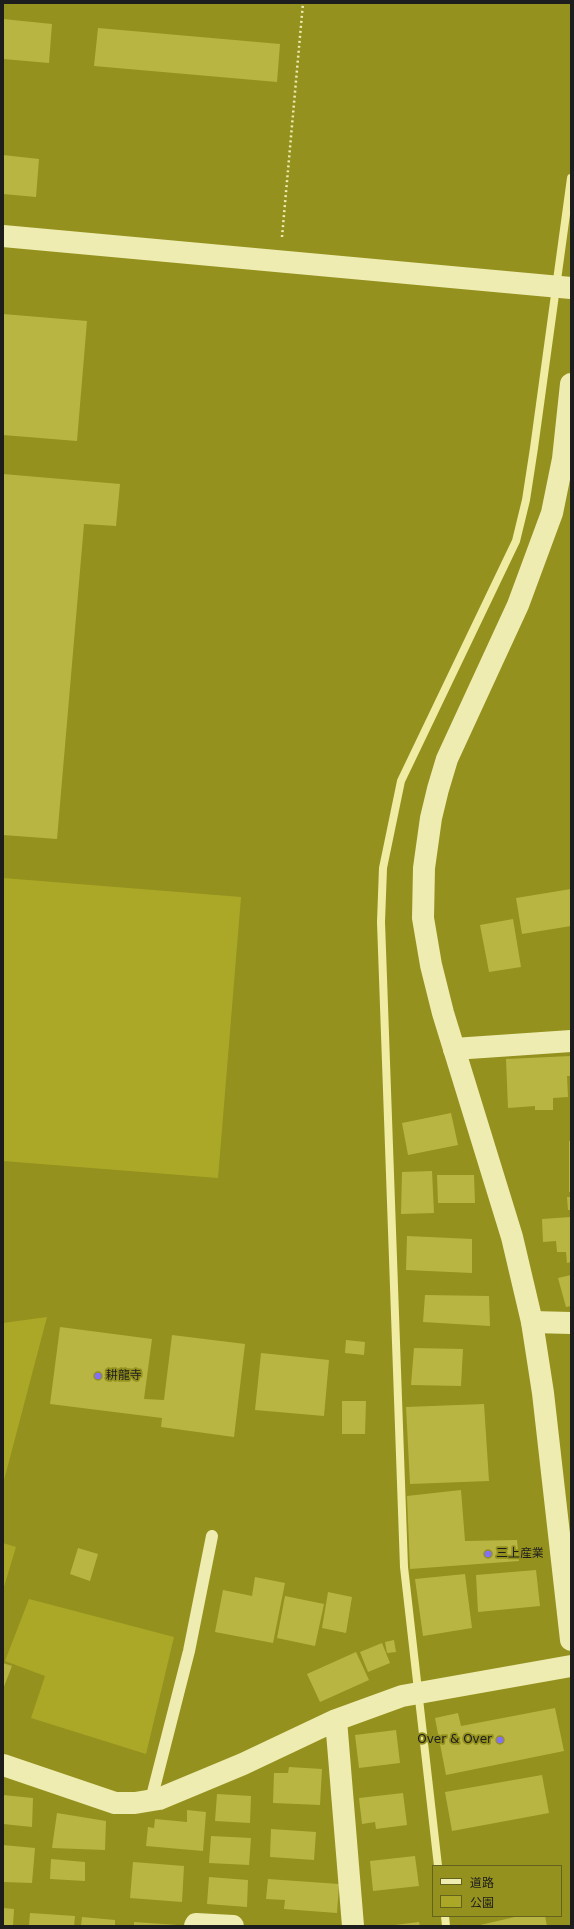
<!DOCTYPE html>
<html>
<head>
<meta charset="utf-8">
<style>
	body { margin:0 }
	#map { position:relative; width:574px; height:1929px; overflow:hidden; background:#94911e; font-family:"DejaVu Sans","Noto Sans JP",sans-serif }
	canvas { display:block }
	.frame { position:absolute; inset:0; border:4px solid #1d1d1d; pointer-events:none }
	.legend { position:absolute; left:432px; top:1865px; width:130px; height:52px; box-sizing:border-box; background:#94911e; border:1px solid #64631e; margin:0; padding:5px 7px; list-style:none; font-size:12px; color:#1d1d1d }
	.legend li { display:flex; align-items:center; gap:8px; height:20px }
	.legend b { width:20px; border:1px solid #64631e }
</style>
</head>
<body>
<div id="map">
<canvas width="574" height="1929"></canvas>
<div class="frame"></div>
<ul class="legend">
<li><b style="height:5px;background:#eeecb0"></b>道路</li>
<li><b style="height:11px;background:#aca827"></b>公園</li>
</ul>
</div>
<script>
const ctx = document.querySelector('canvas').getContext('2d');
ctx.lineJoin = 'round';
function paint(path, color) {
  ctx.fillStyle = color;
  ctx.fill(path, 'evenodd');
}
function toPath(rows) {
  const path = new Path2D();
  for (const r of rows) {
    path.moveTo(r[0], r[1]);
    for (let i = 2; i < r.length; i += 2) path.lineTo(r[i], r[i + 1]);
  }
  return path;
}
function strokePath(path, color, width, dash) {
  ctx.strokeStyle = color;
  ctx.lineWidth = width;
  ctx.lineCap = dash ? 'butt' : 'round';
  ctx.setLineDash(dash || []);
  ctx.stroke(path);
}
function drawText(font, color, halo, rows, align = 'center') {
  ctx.font = font + ' "DejaVu Sans","Noto Sans JP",sans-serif';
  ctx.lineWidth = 3.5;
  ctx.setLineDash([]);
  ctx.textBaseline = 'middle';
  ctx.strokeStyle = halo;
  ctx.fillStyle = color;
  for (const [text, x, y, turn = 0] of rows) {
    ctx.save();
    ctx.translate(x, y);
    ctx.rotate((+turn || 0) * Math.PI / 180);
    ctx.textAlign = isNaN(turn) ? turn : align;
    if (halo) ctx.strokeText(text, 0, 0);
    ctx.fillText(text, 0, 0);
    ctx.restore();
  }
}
paint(toPath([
	[3,878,241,897,218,1178,3,1161],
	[47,1317,3,1484,3,1323],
	[3,1543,16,1547,3,1590],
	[29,1599,174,1637,146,1754,31,1718,45,1676,5,1661]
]), '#aca827');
strokePath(toPath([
	[438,1866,404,1567,381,922,383,868,401,781,516,541,526,500,534,448,571,178],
	[445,1916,446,1926]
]), '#f0eca4', 8);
paint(toPath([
	[3,19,52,24,49,63,3,59],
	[98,28,280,44,277,82,94,66],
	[3,155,39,159,36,197,3,194],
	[3,314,87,321,77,441,3,435],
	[3,474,120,484,116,526,84,524,57,839,3,835],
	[571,889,571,926,522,934,516,898],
	[513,919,521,967,489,972,480,925],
	[571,1056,571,1076,567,1076,568,1097,553,1098,553,1110,535,1110,535,1106,508,1108,506,1059],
	[451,1113,458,1145,408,1155,402,1123],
	[569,1141,571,1141,571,1192,569,1192],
	[432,1171,434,1213,401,1214,402,1172],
	[437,1175,474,1175,475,1203,438,1203],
	[567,1197,571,1197,571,1210,568,1210],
	[571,1217,571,1262,567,1263,566,1252,557,1252,556,1241,543,1242,542,1219],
	[407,1236,472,1239,472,1273,406,1270],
	[571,1275,571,1306,566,1307,558,1278],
	[425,1295,489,1296,490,1326,423,1322],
	[60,1327,152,1339,144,1399,164,1400,172,1335,245,1344,234,1437,161,1427,162,1418,50,1404],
	[346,1340,365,1342,364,1355,345,1353],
	[414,1348,463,1349,461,1386,411,1385],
	[261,1353,329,1360,324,1416,255,1410],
	[342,1401,366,1401,365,1434,342,1434],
	[484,1404,489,1481,410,1484,406,1407],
	[461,1490,465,1541,517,1540,519,1561,410,1569,407,1496],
	[78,1548,98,1554,90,1581,70,1574],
	[536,1570,540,1606,478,1612,476,1575],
	[465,1574,472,1628,423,1636,415,1579],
	[255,1577,285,1583,273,1643,215,1632,223,1590,252,1596],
	[328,1592,352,1597,346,1633,322,1628],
	[285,1596,324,1604,315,1646,277,1638],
	[394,1640,396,1652,387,1653,385,1642],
	[382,1643,390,1663,368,1672,360,1652],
	[356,1652,369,1680,320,1702,307,1674],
	[3,1663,12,1666,3,1689],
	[555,1708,564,1751,446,1775,435,1718,458,1713,461,1726],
	[396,1730,400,1763,359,1768,355,1735],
	[289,1767,322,1769,320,1805,273,1803,274,1773,288,1773],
	[542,1775,549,1813,452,1831,445,1792],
	[403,1793,407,1825,376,1829,375,1822,362,1824,359,1798],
	[217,1794,251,1796,250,1823,215,1821],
	[3,1795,33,1798,32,1827,3,1824],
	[187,1810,206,1812,203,1851,146,1846,148,1827,154,1828,155,1819,187,1822],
	[57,1813,106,1821,105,1850,52,1848],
	[271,1829,316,1832,314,1860,270,1857],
	[211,1836,251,1838,249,1865,209,1863],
	[3,1845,35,1848,32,1883,3,1882],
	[415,1856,419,1886,373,1891,370,1861],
	[51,1859,85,1862,85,1881,50,1879],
	[133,1862,184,1866,182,1902,130,1898],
	[209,1877,248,1880,247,1907,207,1904],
	[268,1879,339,1884,337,1913,284,1909,285,1900,266,1899],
	[3,1908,14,1909,13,1926,3,1926],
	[30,1913,75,1916,74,1926,29,1926],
	[519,1916,545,1916,547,1926,476,1926],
	[82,1917,115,1920,115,1926,81,1926],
	[134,1922,178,1925,178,1926,134,1926],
	[419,1922,420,1926,395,1926,395,1925]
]), '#b9b543');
strokePath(toPath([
	[282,237,303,3]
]), '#eeecb0', 2.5, [2, 3]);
strokePath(toPath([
	[151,1800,189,1651,212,1536]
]), '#eeecb0', 12);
strokePath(toPath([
	[3,236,571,288],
	[454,1049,571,1041],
	[532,1322,571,1323],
	[336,1720,353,1926],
	[3,1765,115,1803,135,1803,159,1799,243,1764,336,1720,402,1696,571,1666],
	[195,1926,196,1924,233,1926]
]), '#eeecb0', 22);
strokePath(toPath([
	[571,384,563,459,552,513,518,605,447,759,438,789,431,818,424,868,423,918,431,965,443,1013,512,1237,532,1322,543,1393,571,1640]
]), '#eeecb0', 22);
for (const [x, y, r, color] of [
	[98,1376,4,"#8270fd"],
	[488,1554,4,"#8270fd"],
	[500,1740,4,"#8270fd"]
]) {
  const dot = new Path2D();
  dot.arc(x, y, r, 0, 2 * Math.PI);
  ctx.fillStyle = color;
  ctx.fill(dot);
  strokePath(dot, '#94911e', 1.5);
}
drawText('12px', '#1d1d1d', '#94911e', [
	["耕龍寺",106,1376],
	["三上産業",496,1554],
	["Over & Over",492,1740,"right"]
], 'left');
</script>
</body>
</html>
